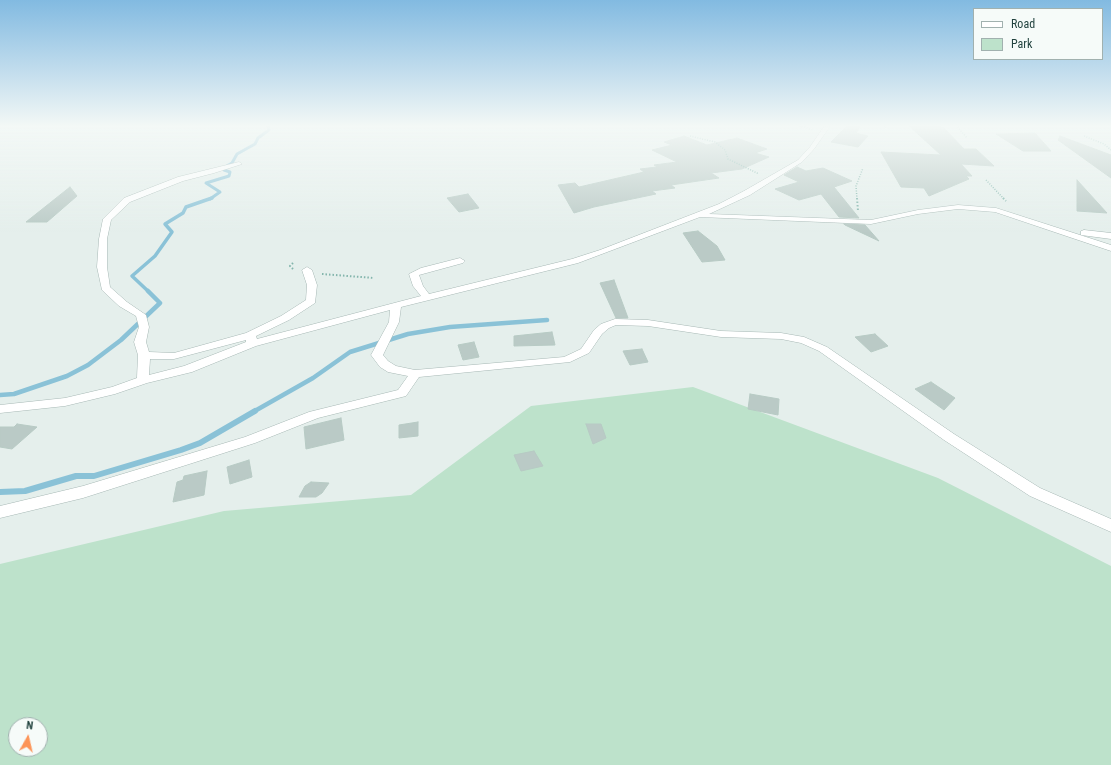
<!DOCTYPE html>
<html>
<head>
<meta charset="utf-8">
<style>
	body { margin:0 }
	#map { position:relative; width:1111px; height:765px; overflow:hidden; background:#e5efec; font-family:"Roboto Condensed",sans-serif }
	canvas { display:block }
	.legend { position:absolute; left:973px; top:8px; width:130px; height:52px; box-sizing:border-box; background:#f6fbf9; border:1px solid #a1b1af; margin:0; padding:5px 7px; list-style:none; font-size:12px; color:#22433f }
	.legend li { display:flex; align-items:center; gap:8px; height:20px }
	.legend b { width:20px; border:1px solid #a1b1af }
	.north { position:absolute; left:8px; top:717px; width:40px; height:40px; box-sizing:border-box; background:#f6fbf9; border:1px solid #a1b1af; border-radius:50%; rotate:8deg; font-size:11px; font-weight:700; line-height:16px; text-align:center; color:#22433f }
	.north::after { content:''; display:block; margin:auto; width:14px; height:18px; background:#fc9457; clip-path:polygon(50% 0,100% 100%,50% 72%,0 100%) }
</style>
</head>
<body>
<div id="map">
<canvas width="1111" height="765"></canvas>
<ul class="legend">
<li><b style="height:5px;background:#fff"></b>Road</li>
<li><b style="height:11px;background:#bde2cb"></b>Park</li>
</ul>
<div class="north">N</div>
</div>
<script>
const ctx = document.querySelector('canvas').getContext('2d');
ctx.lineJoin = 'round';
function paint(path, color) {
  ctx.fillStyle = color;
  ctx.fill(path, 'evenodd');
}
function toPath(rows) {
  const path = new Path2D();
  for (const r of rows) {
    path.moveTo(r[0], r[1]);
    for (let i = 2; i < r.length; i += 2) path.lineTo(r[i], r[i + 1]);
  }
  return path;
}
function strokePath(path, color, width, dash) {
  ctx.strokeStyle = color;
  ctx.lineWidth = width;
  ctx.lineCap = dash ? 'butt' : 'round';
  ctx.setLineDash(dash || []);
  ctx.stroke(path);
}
paint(toPath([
	[693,387,938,478,1111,566,1111,765,0,765,0,564,224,511,411,495,531,406],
	[16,725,40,725,40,749,16,749]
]), '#bde2cb');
strokePath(toPath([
	[210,199,220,192,206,183,229,176,230,172,224,170,225,167,232,163,237,154,255,144,258,138,269,130,268,125]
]), '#8ac2d7', 3);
strokePath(toPath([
	[149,292,132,276,155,256,172,232,165,224,183,213,186,207,212,198]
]), '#8ac2d7', 3.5);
strokePath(toPath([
	[0,395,14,394,67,376,88,365,121,340,160,303,148,291],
	[253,412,313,378,350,352,408,334,450,327,547,320]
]), '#8ac2d7', 4.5);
strokePath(toPath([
	[0,492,25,491,76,476,94,476,181,450,200,443,255,411]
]), '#8ac2d7', 6);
const building = toPath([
	[848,125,861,125,856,133,868,136,858,147,831,142,848,125],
	[908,125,943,127,964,149,976,149,994,166,961,164,972,176,966,176,969,179,929,196,924,188,901,187,881,152,941,155,908,125],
	[1035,133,1051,151,1023,151,996,134,1035,133],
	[684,136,707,145,737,138,767,149,755,153,769,157,742,169,711,173,719,178,671,185,675,188,652,191,656,194,594,207,574,213,558,185,575,183,579,187,644,172,640,169,657,167,654,165,677,162,652,150,672,145,664,142,684,136],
	[1060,136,1111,155,1111,178,1058,140,1060,136],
	[797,167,806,171,823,168,852,181,834,187,859,218,839,217,821,194,799,200,775,189,799,182,784,175,797,167],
	[1077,180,1107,213,1077,211,1077,180],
	[70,187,77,196,47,222,26,222,70,187],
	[468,194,479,208,459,212,447,198,468,194],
	[844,224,865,225,879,241,845,225,844,224],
	[698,231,717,246,725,260,702,262,683,233,698,231],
	[614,280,628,318,616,318,600,283,614,280],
	[552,332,555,345,514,346,514,336,552,332],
	[875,334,888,346,871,352,855,337,875,334],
	[474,342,479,357,463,360,458,345,474,342],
	[642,349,648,362,630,365,623,351,642,349],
	[931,382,955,398,944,410,915,389,931,382],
	[750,394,779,399,778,415,748,409,750,394],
	[341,418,344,440,306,449,304,427,341,418],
	[418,422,418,436,399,438,399,425,418,422],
	[17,424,37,427,12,449,0,447,0,427,14,427,17,424],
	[586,424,601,424,606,438,593,444,586,424],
	[534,451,543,466,521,471,514,455,534,451],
	[249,460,252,477,230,484,227,467,249,460],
	[207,471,204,495,173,502,177,482,183,480,184,476,207,471],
	[311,482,329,483,322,493,316,497,299,497,305,486,311,482]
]);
paint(building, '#bacac6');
strokePath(building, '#b7cac4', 1);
const street = toPath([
	[825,125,831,125,814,149,802,162,750,195,709,214,871,220,918,210,958,205,996,208,1111,245,1111,251,995,212,958,209,918,214,871,224,700,217,578,263,401,307,399,322,383,355,388,361,396,366,415,370,564,357,581,349,594,330,601,324,615,319,648,320,721,331,781,333,804,337,827,347,954,434,1040,488,1111,519,1111,532,1030,496,944,440,819,351,801,343,781,339,721,337,648,326,616,325,609,328,602,334,589,353,570,362,419,377,406,396,318,418,255,443,83,498,0,518,0,506,83,486,245,437,309,412,398,390,408,376,388,372,380,367,371,355,389,322,390,310,256,346,192,372,147,383,115,394,65,406,0,413,0,405,65,398,112,387,137,378,138,355,134,342,139,327,136,316,119,306,102,290,97,267,99,239,103,219,124,198,178,177,239,162,242,164,214,173,183,181,130,202,111,220,107,239,107,267,110,287,127,302,146,315,149,327,146,342,149,352,174,353,246,333,281,316,306,300,307,285,302,270,307,267,312,270,317,285,315,303,289,320,256,336,257,339,421,296,413,286,409,274,421,268,460,258,465,261,463,263,419,275,423,286,429,294,572,259,600,250,719,204,744,191,798,160,810,147,825,125],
	[246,340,246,342,184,366,149,375,150,359,174,359,246,340],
	[1084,230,1111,233,1111,239,1081,235,1081,231,1084,230]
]);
strokePath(street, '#a7b8b5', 1);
strokePath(toPath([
	[797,125,813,130],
	[885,125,886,128],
	[956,125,967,138],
	[690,136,715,142,725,150,728,159,759,174],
	[1084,136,1104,144,1111,150],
	[986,180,1004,199],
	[857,199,856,186,863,168]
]), '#83b5ac', 1.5, [1, 1.5]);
strokePath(toPath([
	[857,198,858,211],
	[1003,198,1006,201],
	[293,263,290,266,294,270],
	[322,274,374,278]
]), '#83b5ac', 2, [1.5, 2]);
paint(street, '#fff');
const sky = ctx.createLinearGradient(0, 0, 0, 233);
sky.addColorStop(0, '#82bae1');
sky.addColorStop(0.54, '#f3f8f6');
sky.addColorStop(1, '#f3f8f600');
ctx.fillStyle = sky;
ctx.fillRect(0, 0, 1111, 233);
</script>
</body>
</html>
